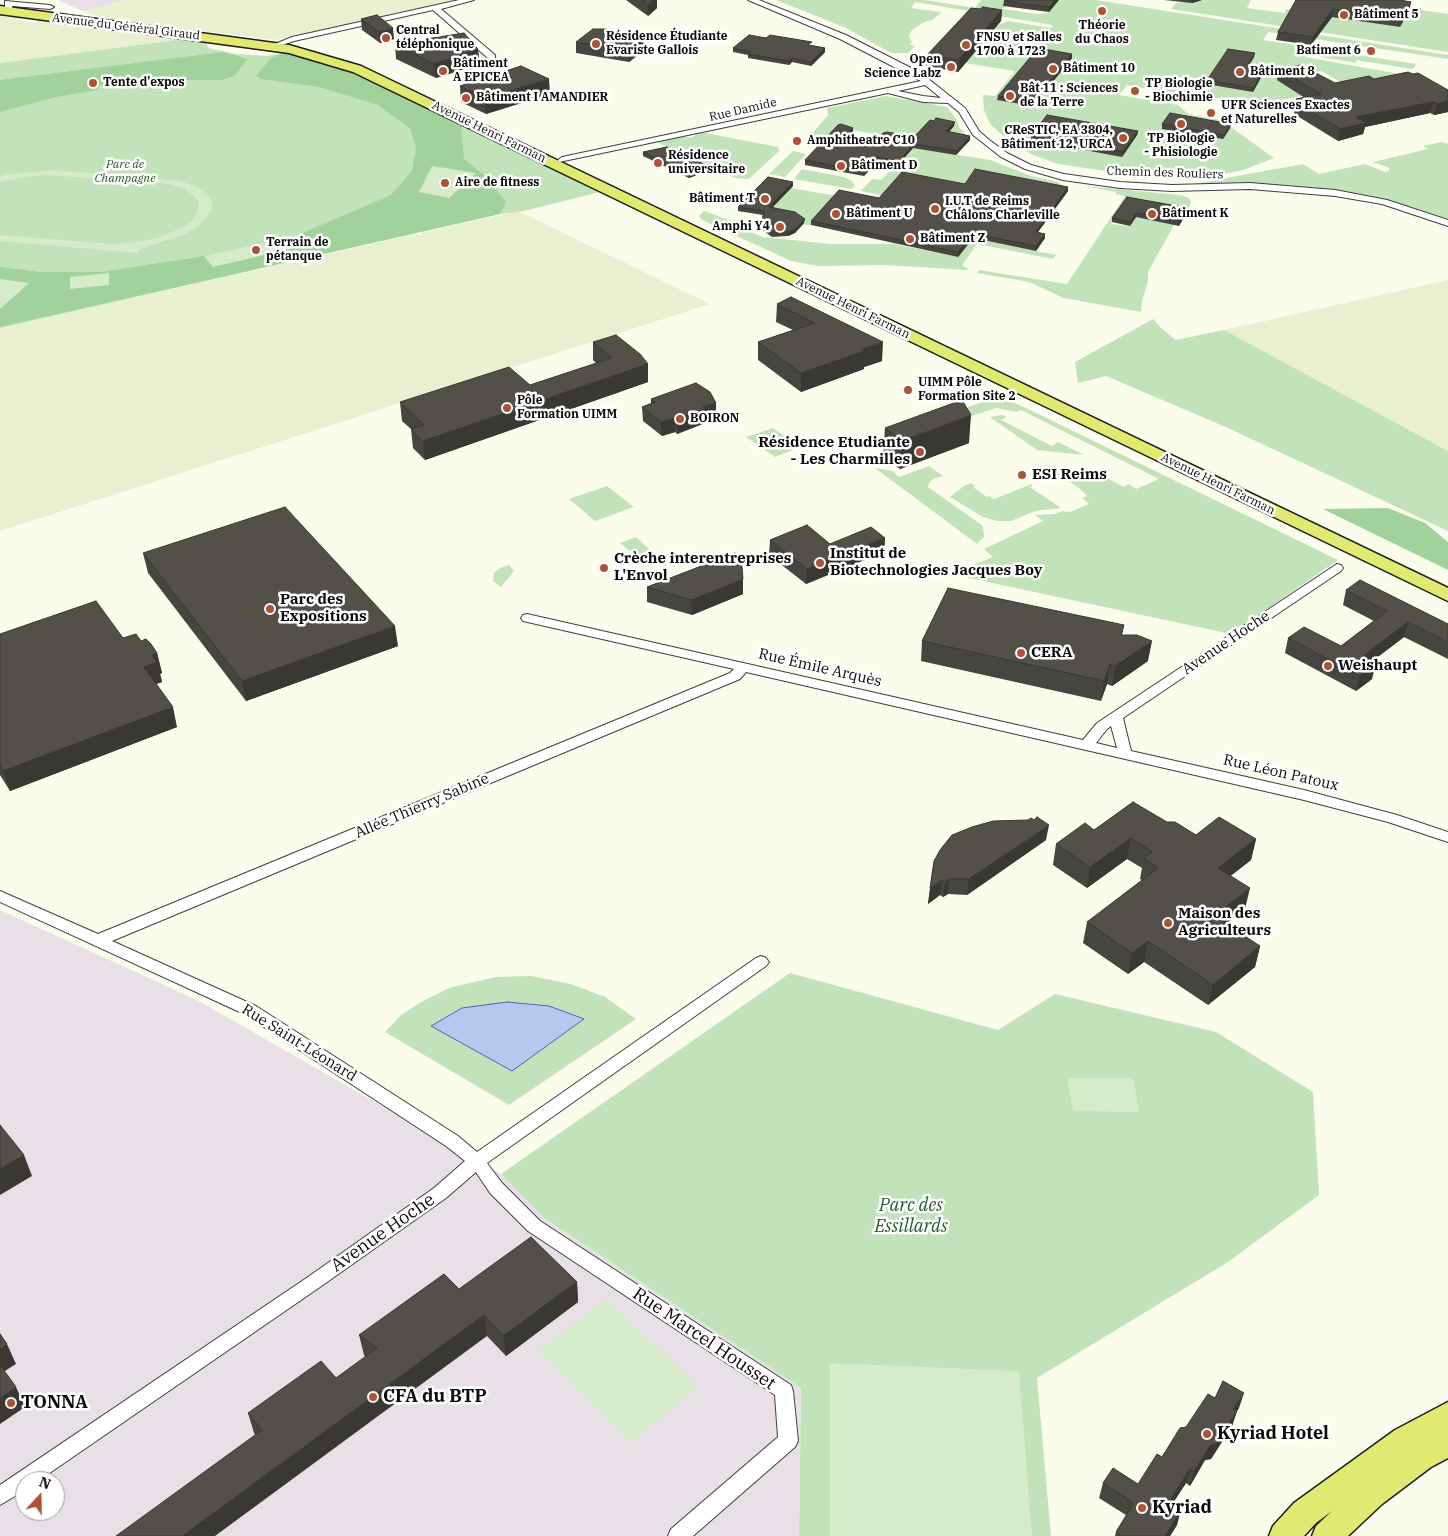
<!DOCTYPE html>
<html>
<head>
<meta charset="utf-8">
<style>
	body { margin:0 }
	#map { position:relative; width:1448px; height:1536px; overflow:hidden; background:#fbfdec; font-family:"IBM Plex Serif",serif }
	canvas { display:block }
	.north { position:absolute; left:15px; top:1471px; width:50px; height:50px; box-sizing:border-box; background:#fff; border:1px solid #9d9d9d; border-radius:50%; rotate:21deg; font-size:14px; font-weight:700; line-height:20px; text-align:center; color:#0b0b0b }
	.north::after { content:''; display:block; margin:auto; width:18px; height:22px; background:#ab5334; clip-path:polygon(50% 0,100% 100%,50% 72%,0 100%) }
</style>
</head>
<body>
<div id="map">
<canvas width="1448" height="1536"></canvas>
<div class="north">N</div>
</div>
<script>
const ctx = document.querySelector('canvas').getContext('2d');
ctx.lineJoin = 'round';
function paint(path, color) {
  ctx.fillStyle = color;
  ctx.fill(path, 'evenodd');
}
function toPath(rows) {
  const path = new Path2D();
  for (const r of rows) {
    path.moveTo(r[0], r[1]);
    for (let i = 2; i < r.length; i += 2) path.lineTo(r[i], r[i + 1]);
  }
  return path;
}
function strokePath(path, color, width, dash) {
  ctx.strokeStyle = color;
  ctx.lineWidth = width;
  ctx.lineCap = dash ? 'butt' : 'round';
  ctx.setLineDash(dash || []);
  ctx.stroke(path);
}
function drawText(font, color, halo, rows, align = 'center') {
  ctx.font = font + ' "IBM Plex Serif",serif';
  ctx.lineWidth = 5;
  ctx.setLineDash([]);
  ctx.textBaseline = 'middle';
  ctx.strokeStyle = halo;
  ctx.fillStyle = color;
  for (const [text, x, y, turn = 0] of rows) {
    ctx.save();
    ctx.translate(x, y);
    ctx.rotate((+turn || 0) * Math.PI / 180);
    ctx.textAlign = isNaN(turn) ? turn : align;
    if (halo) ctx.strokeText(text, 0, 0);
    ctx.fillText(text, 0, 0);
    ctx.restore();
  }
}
paint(toPath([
	[58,0,129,0,82,11],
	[0,910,197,1000,501,1174,544,1218,801,1388,799,1536,0,1536],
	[25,1481,55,1481,55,1511,25,1511]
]), '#e9e0e7');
paint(toPath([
	[129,0,461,0,276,40,106,19,82,11],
	[0,15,19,18,16,20,36,23,40,20,184,39,0,63],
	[518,211,710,304,0,531,0,328],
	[1448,280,1448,451,1224,330]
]), '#e8f0cf');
paint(toPath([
	[776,0,925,0,975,8,981,0,1009,0,1002,9,1037,14,1048,13,1060,0,1096,0,1448,55,1448,59,1268,32,1263,40,1309,47,1305,57,1405,75,1348,86,1321,71,1298,75,1325,91,1252,106,1238,100,1215,98,1201,99,1127,85,1119,95,1178,105,1188,114,1221,120,1274,158,1243,170,1215,176,1179,169,1152,172,1142,176,1127,174,1058,164,1033,155,1009,141,990,124,984,110,983,95,995,96,1015,71,965,63,998,25,1008,21,1051,28,1053,25,915,2,911,8,941,12,934,19,922,23,911,31,909,37,912,42,910,45,915,46,908,53,891,53,846,28],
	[1204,0,1251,0,1247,8,1285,13,1286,9,1293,10,1400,27,1366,0,1421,8,1421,10,1448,14,1448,52,1171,9,1176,3],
	[184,39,205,41,208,47,212,49,236,54,267,56,283,53,328,63,352,72,600,192,524,211,500,214,0,328,0,63],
	[1320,49,1416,64,1413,69,1355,60,1357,63,1320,57],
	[886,96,947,107,957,120,959,127,970,140,946,135,954,126,927,150,990,160,1031,176,1058,182,1068,191,975,174,964,188,895,198,861,191,872,179,881,180,890,171,871,166,879,157,902,161,908,154,898,138,841,128,828,139,810,136,828,115,827,108],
	[700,132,778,147,779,151,749,179,736,178,712,169,655,141,682,136,691,138],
	[1442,142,1448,144,1448,223,1384,202,1267,187,1172,188,1303,164,1319,174,1365,164,1385,172,1389,171,1389,168,1373,162,1428,149,1423,146],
	[793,151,806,154,785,177,769,174],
	[802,169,844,177,852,181,855,186,851,189,794,179],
	[1084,186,1180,195,1189,198,1191,202,1187,212,1126,201,1111,224,1130,226,1136,217,1183,226,1174,225,1148,272,1148,282,1142,301,1141,312,1064,298,1029,282,977,273,979,270,1067,284,1125,196,1116,194,1116,192],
	[791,188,837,196,811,225,759,224,765,216],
	[704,211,732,221,745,230,763,237,831,244,894,244,958,257,866,217,1056,255,1053,259,977,244,962,265,968,269,967,270,885,265,818,266,791,261,702,220,699,216],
	[1153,319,1161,328,1176,340,1224,330,1448,451,1448,531,1228,428,1106,376,1078,383,1075,362],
	[990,399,1010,401,1028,409,1338,560,1231,634,950,574,993,557,984,549,1043,521,1035,515,1054,514,1063,511,1070,512,1089,504,1082,498,1087,496,1079,488,1060,475,1056,476,1051,473,1083,476,1085,467,1124,487,1128,484,1136,489,1159,479,1021,410,1016,412,996,408,965,418,952,413],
	[1002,415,1007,417,1001,420,1052,446,1058,442,1084,455,1037,450,990,417],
	[773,428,800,447,775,457,746,437],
	[929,466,943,476,933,479,929,483,928,487,983,526,984,537,977,544,875,468,893,471,899,477],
	[971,483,975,486,973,487,987,497,990,496,994,499,1032,484,1033,485,1030,487,1061,508,1035,511,1011,521,997,521,983,517,950,497,964,486],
	[607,486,634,507,595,521,569,499],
	[636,537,659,558,644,563,620,543],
	[509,565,514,571,501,587,493,581,494,573,500,568],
	[790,973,998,1030,1055,994,1216,1032,1313,1092,1319,1195,1228,1262,1037,1378,1051,1536,799,1536,801,1388,544,1218,501,1174],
	[531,976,571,984,605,997,636,1019,509,1105,385,1032,401,1015,421,1002,449,988,495,977]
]), '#c2e3b9');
paint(toPath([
	[223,52,248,59,234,76,221,80,188,80,122,87,112,84,97,86,98,90,56,97,0,112,0,80],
	[283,53,323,61,352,72,461,125,464,159,484,175,506,202,500,214,0,327,0,267,40,272,101,272,204,256,298,235,391,195,412,171,416,147,410,128,378,105,319,87,261,79,256,76,270,59],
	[1388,508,1425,523,1448,542,1448,570,1323,509]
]), '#a2d29b');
paint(toPath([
	[432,166,476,173,449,198,419,192],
	[53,170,176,180,195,186,207,194,213,204,209,215,200,225,188,233,140,249,137,253,0,241,0,235,113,244,135,242,157,238,177,230,191,222,198,212,199,202,192,194,180,187,162,183,46,175,24,177,0,182,0,177,5,175],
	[298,235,307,245,213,267,204,256],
	[109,273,109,285,70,289,70,277],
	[0,279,29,283,0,309],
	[1067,1078,1133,1078,1139,1112,1073,1111],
	[607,1299,699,1387,630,1443,538,1350],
	[830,1363,1019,1371,1032,1536,830,1536]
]), '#d6ebca');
const water = toPath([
	[507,1002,549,1006,584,1019,512,1071,431,1026,462,1008,507,1002]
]);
paint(water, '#b6c8ee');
strokePath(water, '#4568bd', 1);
const street = toPath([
	[459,0,474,0,441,9,495,55,495,59,489,59,433,10,294,41,279,46,275,44,292,37,459,0],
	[748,0,759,0,846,35,921,73,965,108,979,131,988,139,1007,153,1031,165,1064,174,1120,182,1172,185,1250,183,1335,190,1387,200,1448,220,1448,226,1382,204,1335,196,1250,189,1172,191,1120,188,1063,180,1025,169,1001,157,973,135,959,112,948,103,923,102,888,93,559,162,558,160,562,157,921,81,840,39,748,0],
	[925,85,941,98,923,96,898,91,925,85],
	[5,1,50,5,54,7,50,9,12,6,13,11,9,13,5,11,5,1],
	[1337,564,1341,565,1343,568,1341,571,1123,718,1131,751,1304,790,1397,815,1448,832,1448,842,1388,822,1304,800,746,672,740,679,112,941,256,1006,458,1136,477,1152,756,958,761,956,766,958,769,962,766,966,487,1163,502,1183,540,1221,791,1385,793,1391,798,1441,795,1447,693,1536,668,1536,671,1529,778,1437,775,1395,528,1231,490,1193,476,1172,446,1198,320,1287,38,1481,25,1481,25,1490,0,1505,0,1485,308,1277,434,1188,465,1161,446,1146,244,1014,0,902,0,891,98,934,730,673,734,669,523,621,521,618,523,615,527,614,1083,740,1097,723,1337,564],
	[1111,726,1117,748,1096,743,1107,729,1111,726]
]);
const primary = toPath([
	[0,6,289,45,361,66,1448,588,1448,601,353,72,289,53,0,14,0,6],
	[1448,1402,1448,1458,1431,1467,1382,1504,1348,1536,1312,1536,1316,1526,1332,1511,1316,1523,1304,1536,1269,1536,1273,1526,1294,1503,1395,1430,1448,1402]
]);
strokePath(street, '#3e3e3e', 2);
strokePath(primary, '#1c1c1c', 3);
paint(street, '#fff');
paint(primary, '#e1e970');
paint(toPath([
	[626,0,657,0,657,8,648,16],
	[1059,0,1049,12,1003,6,1004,1],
	[1164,0,1202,0,1192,3],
	[1296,0,1411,2,1409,10,1400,27,1332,17,1311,45,1276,40,1278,32],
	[980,9,1002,10,1001,21,958,72,926,66,927,55],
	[361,19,394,39,380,43,362,30],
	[576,42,644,50,629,62,576,53],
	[395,44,480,64,436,78,396,59],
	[811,45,825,48,825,52,811,66,792,62,789,65,748,58,748,55,733,52,733,48],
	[1072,54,1072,58,1033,106,997,100,998,96],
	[1254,57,1250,64,1266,66,1265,70,1253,92,1206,84,1207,80],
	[1279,69,1335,83,1374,79,1448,90,1448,112,1434,115,1430,113,1365,127,1363,134,1338,141,1294,114,1296,99,1305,98,1277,80],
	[460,86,550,94,486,114,461,102],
	[1162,124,1231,124,1230,128,1223,139,1162,129],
	[954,126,949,132,970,136,970,140,956,155,913,148,898,165,877,162,864,176,805,165,805,160,853,128,853,132,847,138,874,143,914,137],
	[1138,131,1137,135,1122,157,1031,140,1031,136],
	[643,152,709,170,689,178,643,156],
	[965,184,1068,191,1038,232,1045,238,1036,251,973,238,958,257,811,225,811,221,879,198],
	[793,186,773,207,804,223,795,233,788,236,772,237,761,229,763,215,738,211,738,207],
	[1127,197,1188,208,1187,212,1179,226,1136,217,1130,226,1112,222,1112,218],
	[791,297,882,361,864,367,864,369,801,392,758,360,758,342,793,330,776,322,777,304],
	[593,342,648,364,648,382,425,460,413,448,411,429,402,421,400,402,530,385,596,363,593,360],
	[651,399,716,403,716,417,705,421,705,423,677,434,675,432,662,436,643,421,642,407,651,404],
	[885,428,969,443,900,469,883,456],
	[885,538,884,552,806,584,769,555,770,540,830,544],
	[143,553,398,646,246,701,148,573],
	[647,587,743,594,692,615,647,602],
	[1346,590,1448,624,1448,659,1404,637,1371,662,1372,679,1356,691,1285,653,1288,638,1341,646,1374,621,1343,605],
	[1124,625,1122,635,1148,661,1112,686,1107,684,1101,701,921,661,922,641],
	[0,634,123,638,157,653,162,673,160,674,162,682,156,684,177,727,10,791,0,775],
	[1167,822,1196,835,1256,839,1251,860,1230,876,1245,909,1226,924,1260,946,1255,967,1208,1005,1144,962,1128,974,1083,943,1087,922,1142,880,1140,879,1142,868,1127,859,1087,888,1053,865,1056,844,1094,830],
	[1046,840,967,895,948,894,943,897,940,895,928,904,934,861],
	[577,1282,578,1302,506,1356,487,1336,255,1435,254,1433,248,1413,336,1378,366,1357,364,1355,359,1335,459,1289],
	[1239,1408,1237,1411,1232,1426,1211,1459,1205,1460,1190,1486,1186,1483,1172,1504,1177,1525,1170,1536,1115,1536,1116,1532,1126,1515,1099,1498,1103,1483,1138,1484,1162,1457,1186,1427]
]), '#47453f');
paint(toPath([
	[653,0,657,0,657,8,648,16,648,5],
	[1055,0,1059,0,1049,12,1049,7],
	[1192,0,1202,0,1192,3],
	[1411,2,1409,10,1400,27,1402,19],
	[1333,9,1332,17,1311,45,1313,37],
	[1002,10,1001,21,958,72,959,60],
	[393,28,394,39,380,43,379,32],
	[644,38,644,50,629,62,628,51],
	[825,48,825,52,811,66,811,62],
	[478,49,480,64,436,78,434,64],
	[1255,53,1254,57,1247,67,1248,64],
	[1072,54,1072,58,1033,106,1034,102],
	[792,58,792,62,789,65,789,61],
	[1266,66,1265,70,1253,92,1253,88],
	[549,79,550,94,486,114,484,98],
	[1448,101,1448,112,1434,115,1437,104],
	[1433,102,1430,113,1365,127,1363,134,1338,141,1340,129,1356,117],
	[955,122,954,126,946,135,946,131],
	[1231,124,1230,128,1223,139,1224,135],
	[853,128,853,132,844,142,844,138],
	[1138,131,1137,135,1122,157,1123,152],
	[970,136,970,140,956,155,957,151],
	[914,144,913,148,898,165,899,161],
	[877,157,877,162,864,176,865,172],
	[708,166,709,170,689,178,689,174],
	[793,182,793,186,769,211,769,207],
	[1068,187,1068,191,1035,236,1036,232],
	[1188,208,1187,212,1179,226,1180,221],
	[1136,213,1136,217,1130,226,1131,222],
	[805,219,804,223,795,233,788,236,788,232],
	[974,234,973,238,958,257,958,252],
	[1045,234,1045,238,1036,251,1036,246],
	[883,342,882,361,864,367,864,369,801,392,801,373,862,349],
	[648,364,648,382,425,460,423,441],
	[716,403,716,417,705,421,705,423,677,434,677,419,703,407],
	[971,415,969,443,900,469,902,441],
	[675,418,675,432,662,436,661,422],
	[885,538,884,552,806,584,807,569],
	[743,579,743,594,692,615,691,600],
	[1408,622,1404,637,1358,672,1362,657],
	[395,626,398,646,246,701,242,681],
	[1152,641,1148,661,1112,686,1115,666],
	[157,653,162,673,160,674,162,682,148,687,144,667,152,655],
	[1110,664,1107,684,1101,701,1104,681],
	[1376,664,1372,679,1356,691,1360,676],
	[173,707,177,727,10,791,3,771],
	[1049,825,1046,840,967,895,969,879],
	[1131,838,1127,859,1087,888,1090,867],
	[1256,839,1251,860,1214,889,1218,868],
	[949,879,948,894,943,897,945,882],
	[942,880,940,895,928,904,930,888],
	[1250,888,1245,909,1209,937,1214,916],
	[1148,941,1144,962,1128,974,1132,953],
	[1260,946,1255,967,1208,1005,1213,985],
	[24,1155,32,1176,0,1195,0,1169],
	[577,1282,578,1302,506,1356,503,1336],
	[484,1315,487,1336,215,1536,182,1536],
	[7,1344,16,1364,0,1374,0,1349],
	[16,1387,25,1407,0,1424,0,1398],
	[1244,1393,1239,1408,1228,1424,1233,1409],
	[1237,1411,1232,1426,1211,1459,1205,1460,1190,1486,1194,1471,1210,1446],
	[1190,1469,1186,1483,1164,1517,1169,1502],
	[1181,1510,1177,1525,1170,1536,1165,1536]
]), '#393833');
const building = toPath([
	[642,0,653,0,648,5,642,0],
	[1005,0,1055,0,1049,7,1004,1,1005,0],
	[1296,0,1400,0,1411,2,1402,19,1333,9,1313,37,1278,32,1296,0],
	[983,7,1002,10,959,60,927,55,971,8,980,9,983,7],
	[377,15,393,28,379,32,361,19,377,15],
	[593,29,606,29,644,38,628,51,576,42,593,29],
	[464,33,478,49,434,64,395,44,464,33],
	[749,35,766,38,770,35,812,42,808,45,825,48,811,62,792,58,789,61,748,54,751,52,733,48,749,35],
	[1038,48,1072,54,1034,102,998,96,1038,48],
	[1228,49,1255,53,1248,64,1266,66,1253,88,1207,80,1228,49],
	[1301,65,1335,83,1369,76,1374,79,1408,72,1413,74,1418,73,1448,90,1448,101,1437,104,1433,102,1356,117,1366,123,1340,129,1296,103,1301,102,1296,99,1321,94,1279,69,1301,65],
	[521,66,549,79,484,98,460,86,521,66],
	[1170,113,1231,124,1224,135,1162,124,1170,113],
	[1047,115,1138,131,1123,152,1031,136,1047,115],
	[936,118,955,122,946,131,970,136,957,151,914,144,899,161,877,157,865,172,805,160,838,125,841,124,853,128,844,138,874,143,883,133,887,132,914,137,930,120,934,121,936,118],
	[667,147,708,166,689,174,643,152,667,147],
	[975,169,1068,187,1036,232,1045,234,1036,246,974,234,958,252,811,221,839,190,879,198,902,172,965,184,975,169],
	[768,177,793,182,769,207,795,212,805,219,795,229,788,232,772,233,761,225,764,211,738,207,768,177],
	[1127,197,1188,208,1180,221,1136,213,1131,222,1112,218,1127,197],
	[791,297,883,342,862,349,865,351,801,373,758,342,815,323,777,304,791,297],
	[616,335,640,354,648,364,423,441,411,429,424,425,400,402,509,367,530,385,612,358,593,342,616,335],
	[696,383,710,392,716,403,703,407,705,409,677,419,675,418,661,422,642,407,655,402,651,399,696,383],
	[962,400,971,415,902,441,885,428,962,400],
	[285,507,395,626,242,681,143,553,285,507],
	[807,525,830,544,871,527,885,538,807,569,770,540,807,525],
	[735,553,741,555,743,579,691,600,647,587,735,553],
	[1360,580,1448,624,1448,642,1408,622,1362,657,1376,664,1360,676,1288,638,1304,627,1341,646,1387,611,1346,590,1360,580],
	[948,588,1124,625,1121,635,1137,635,1152,641,1115,666,1110,664,1104,681,922,641,948,588],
	[96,601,123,638,136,634,141,641,146,639,151,644,157,653,152,655,157,662,144,667,173,707,3,771,0,765,0,634,96,601],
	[1133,802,1167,822,1175,822,1196,835,1219,817,1256,839,1218,868,1250,888,1214,916,1260,946,1213,985,1148,941,1132,953,1087,922,1158,868,1144,858,1152,852,1131,838,1090,867,1056,844,1085,823,1094,830,1133,802],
	[1037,817,1049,825,969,879,949,879,945,882,942,880,930,888,934,861,940,850,952,835,972,827,993,821,1028,820,1031,818,1034,820,1037,817],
	[0,1125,24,1155,0,1169,0,1125],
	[531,1237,577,1282,503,1336,484,1315,182,1536,116,1536,262,1430,248,1413,321,1361,336,1378,377,1348,359,1335,444,1274,459,1289,531,1237],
	[0,1334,7,1344,0,1349,0,1334],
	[0,1365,16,1387,0,1398,0,1365],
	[1223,1381,1244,1393,1233,1409,1237,1411,1216,1444,1210,1446,1194,1471,1190,1469,1169,1502,1181,1510,1165,1536,1122,1536,1116,1532,1134,1503,1103,1483,1113,1468,1138,1484,1157,1454,1162,1457,1180,1428,1186,1427,1208,1394,1215,1398,1223,1381]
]);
paint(building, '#525049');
strokePath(building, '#393833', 1);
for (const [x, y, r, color] of [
	[1102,11,5,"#ab5334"],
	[1344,15,5,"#ab5334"],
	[386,38,5,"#ab5334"],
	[596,44,5,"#ab5334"],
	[966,45,5,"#ab5334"],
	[1371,51,5,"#ab5334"],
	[951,67,5,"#ab5334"],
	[1053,69,5,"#ab5334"],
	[443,71,5,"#ab5334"],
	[1240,72,5,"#ab5334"],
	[93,83,5,"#ab5334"],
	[1135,91,5,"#ab5334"],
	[1010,96,5,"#ab5334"],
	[466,98,5,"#ab5334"],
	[1211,113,5,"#ab5334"],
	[1181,124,5,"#ab5334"],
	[1123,138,5,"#ab5334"],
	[797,141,5,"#ab5334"],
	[658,163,5,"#ab5334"],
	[841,166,5,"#ab5334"],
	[445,183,5,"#ab5334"],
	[765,199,5,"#ab5334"],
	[935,209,5,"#ab5334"],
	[836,214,5,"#ab5334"],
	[1152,214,5,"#ab5334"],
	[780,227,5,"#ab5334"],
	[910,239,5,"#ab5334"],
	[256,250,5,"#ab5334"],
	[908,390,5,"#ab5334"],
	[507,408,5,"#ab5334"],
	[680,419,5,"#ab5334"],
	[920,452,5,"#ab5334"],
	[1022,475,5,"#ab5334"],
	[820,563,5,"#ab5334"],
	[604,568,5,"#ab5334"],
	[270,609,5,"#ab5334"],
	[1021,653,5,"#ab5334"],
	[1328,666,5,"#ab5334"],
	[1168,923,5,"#ab5334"],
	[373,1397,5,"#ab5334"],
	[11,1403,5,"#ab5334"],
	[1207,1434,5,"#ab5334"],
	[1142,1508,5,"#ab5334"]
]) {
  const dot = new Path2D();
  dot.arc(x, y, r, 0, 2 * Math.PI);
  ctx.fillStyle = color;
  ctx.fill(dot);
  strokePath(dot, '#fff', 2);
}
drawText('bold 12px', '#0b0b0b', '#fff', [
	["Bâtiment 5",1354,15],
	["Théorie",1102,26,"center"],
	["du Chaos",1102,40,"center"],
	["Central",396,31],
	["téléphonique",396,45],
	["Résidence Étudiante",606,37],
	["Evariste Gallois",606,51],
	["FNSU et Salles",976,38],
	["1700 à 1723",976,52],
	["Batiment 6",1361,51,"right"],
	["Open",941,60,"right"],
	["Science Labz",941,74,"right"],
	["Bâtiment",453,64],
	["A EPICEA",453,78],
	["Bâtiment 10",1063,69],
	["Bâtiment 8",1250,72],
	["Tente d'expos",103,83],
	["TP Biologie",1145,84],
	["- Biochimie",1145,98],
	["Bât 11 : Sciences",1020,89],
	["de la Terre",1020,103],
	["Bâtiment I AMANDIER",476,98],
	["UFR Sciences Exactes",1221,106],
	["et Naturelles",1221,120],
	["CReSTIC, EA 3804,",1113,131,"right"],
	["Bâtiment 12, URCA",1113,145,"right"],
	["TP Biologie",1181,139,"center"],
	["- Phisiologie",1181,153,"center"],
	["Amphitheatre C10",807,141],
	["Résidence",668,156],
	["universitaire",668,170],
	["Bâtiment D",851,166],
	["Aire de fitness",455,183],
	["Bâtiment T",755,199,"right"],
	["I.U.T de Reims",945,202],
	["Châlons Charleville",945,216],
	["Bâtiment U",846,214],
	["Bâtiment K",1162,214],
	["Amphi Y4",770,227,"right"],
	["Bâtiment Z",920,239],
	["Terrain de",266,243],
	["pétanque",266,257],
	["UIMM Pôle",918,383],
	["Formation Site 2",918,397],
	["Pôle",517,401],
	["Formation UIMM",517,415],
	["BOIRON",690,419]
], 'left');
drawText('12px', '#0b0b0b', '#fff', [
	["Avenue du Général Giraud",126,27,7],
	["Rue Damide",743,110,-13],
	["Avenue Henri Farman",489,132,26],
	["Chemin des Rouliers",1165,173,2],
	["Avenue Henri Farman",853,308,26],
	["Avenue Henri Farman",1218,484,26]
]);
drawText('italic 12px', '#245b29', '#fff', [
	["Parc de",125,165],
	["Champagne",125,179]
]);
drawText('bold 15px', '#0b0b0b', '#fff', [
	["Résidence Etudiante",910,443,"right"],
	["- Les Charmilles",910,460,"right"],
	["ESI Reims",1032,475],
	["Institut de",830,554],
	["Biotechnologies Jacques Boy",830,571],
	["Crèche interentreprises",614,559],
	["L'Envol",614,576],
	["Parc des",280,600],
	["Expositions",280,617],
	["CERA",1031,653],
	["Weishaupt",1338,666],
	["Maison des",1178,914],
	["Agriculteurs",1178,931]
], 'left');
drawText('15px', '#0b0b0b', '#fff', [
	["Avenue Hoche",1226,643,-34],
	["Rue Émile Arquès",820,668,13],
	["Rue Léon Patoux",1281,773,13],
	["Allée Thierry Sabine",422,806,-23],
	["Rue Saint-Léonard",299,1043,32]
]);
drawText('italic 18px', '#245b29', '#fff', [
	["Parc des",911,1206],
	["Essillards",911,1227]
]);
drawText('18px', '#0b0b0b', '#fff', [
	["Avenue Hoche",383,1233,-35],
	["Rue Marcel Housset",704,1339,34]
]);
drawText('bold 18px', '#0b0b0b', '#fff', [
	["CFA du BTP",383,1397],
	["TONNA",21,1403],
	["Kyriad Hotel",1217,1434],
	["Kyriad",1152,1508]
], 'left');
</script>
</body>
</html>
